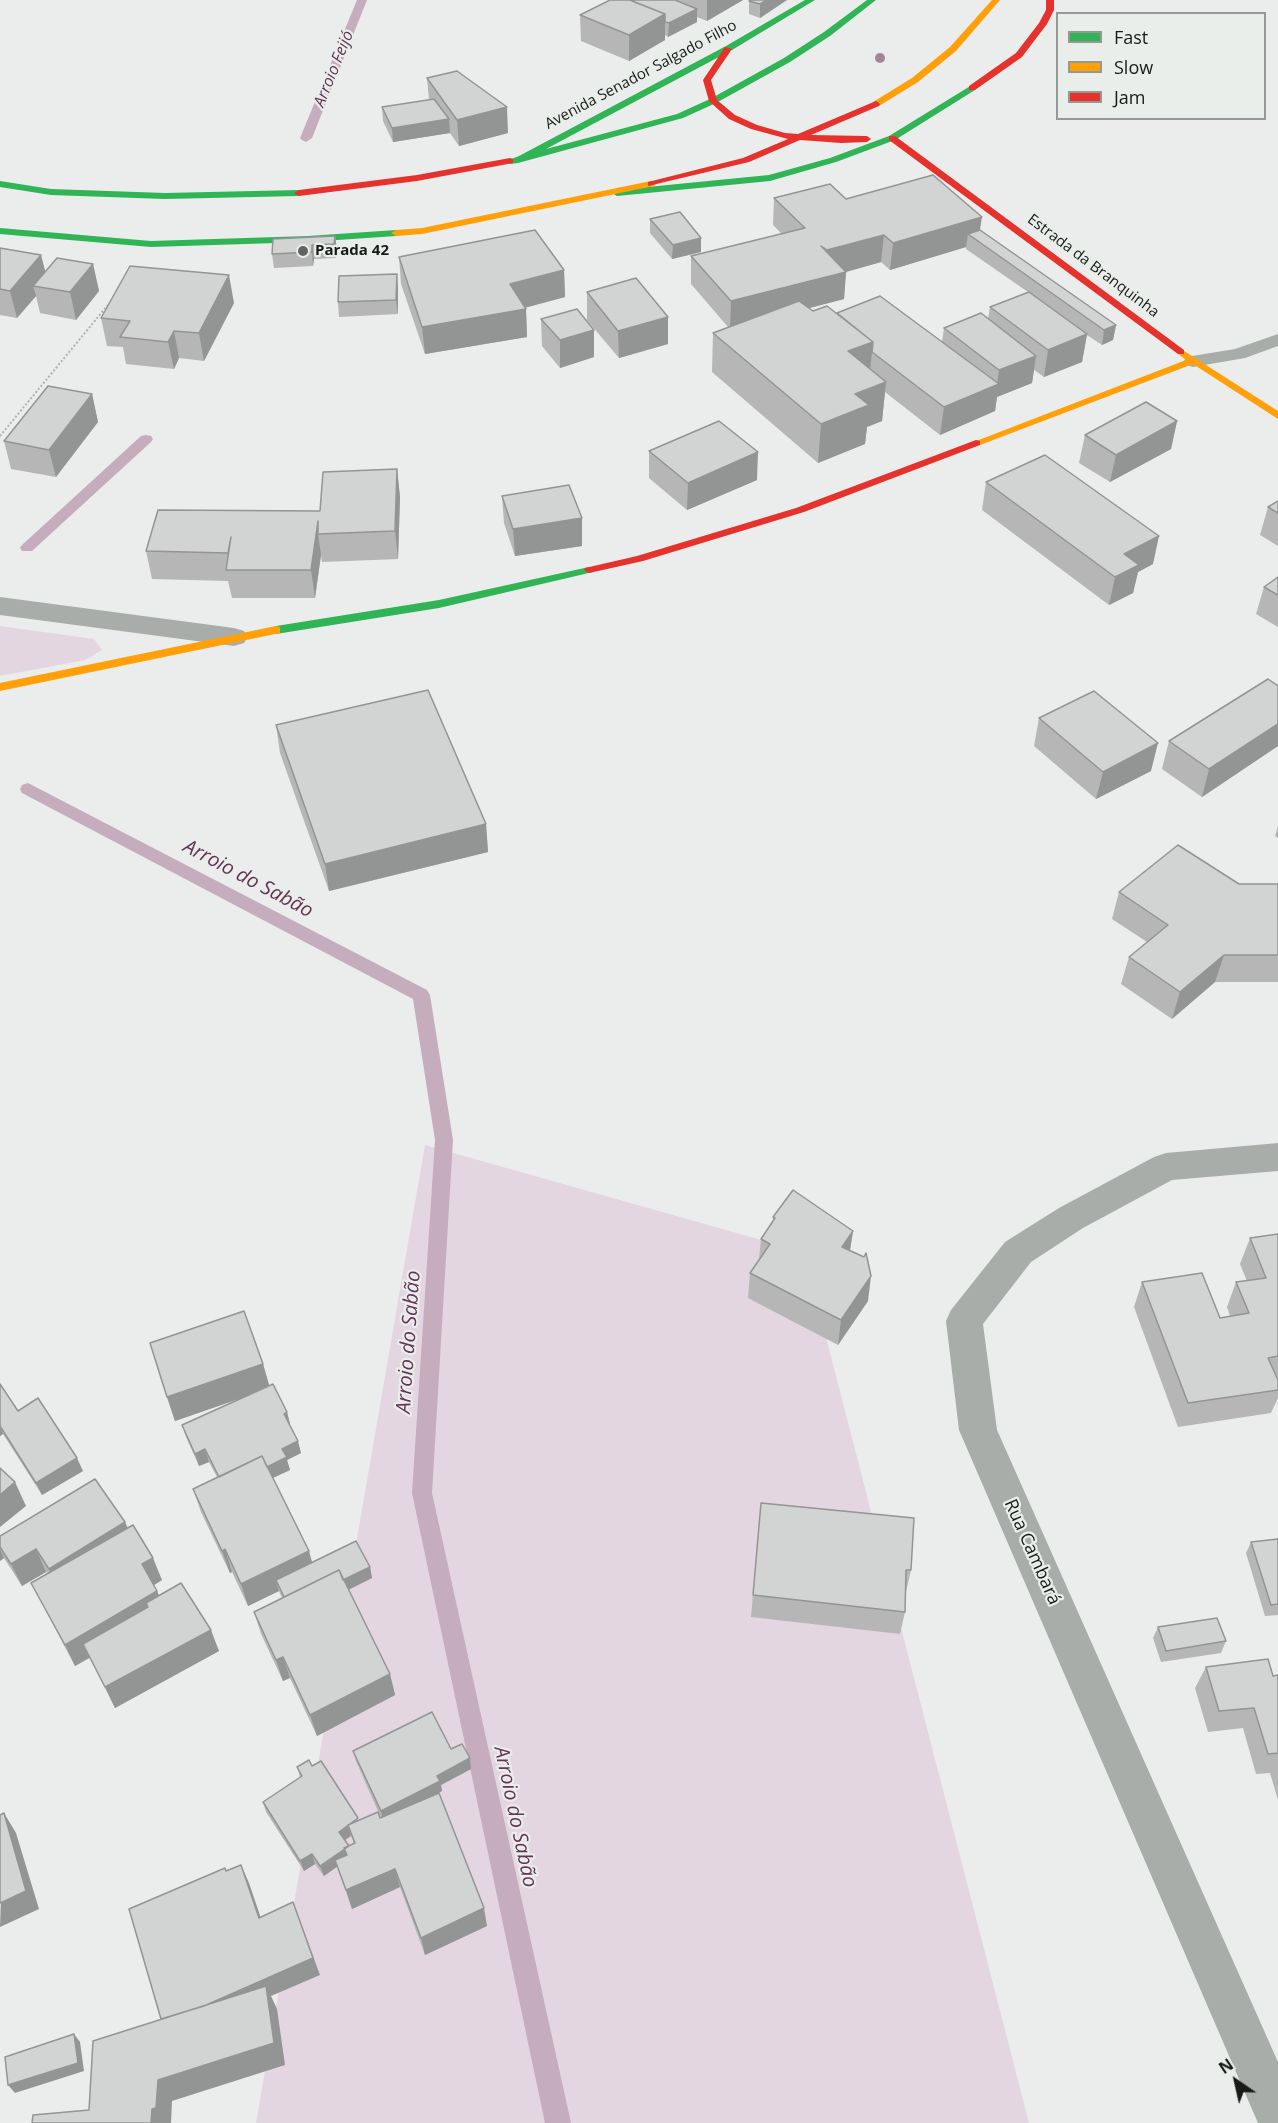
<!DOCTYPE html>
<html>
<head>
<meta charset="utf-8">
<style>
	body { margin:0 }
	#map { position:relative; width:1278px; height:2123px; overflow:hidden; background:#eaedeb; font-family:"Open Sans",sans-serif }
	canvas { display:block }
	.legend { position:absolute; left:1056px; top:12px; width:210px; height:108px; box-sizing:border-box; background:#e9eeea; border:2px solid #959996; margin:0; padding:8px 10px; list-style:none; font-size:18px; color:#181a18 }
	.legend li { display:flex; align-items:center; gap:12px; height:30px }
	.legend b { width:30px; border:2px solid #959996 }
	.north { position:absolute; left:1206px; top:2051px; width:60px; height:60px; -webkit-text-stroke:4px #e9eeea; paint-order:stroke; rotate:326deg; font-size:16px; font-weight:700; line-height:24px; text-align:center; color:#181a18 }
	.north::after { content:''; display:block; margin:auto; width:21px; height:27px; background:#181a18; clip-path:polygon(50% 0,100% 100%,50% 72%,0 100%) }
</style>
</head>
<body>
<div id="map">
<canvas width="1278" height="2123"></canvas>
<ul class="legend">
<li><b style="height:8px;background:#30b455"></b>Fast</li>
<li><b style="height:8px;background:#ff9f0a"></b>Slow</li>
<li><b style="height:8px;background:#e5322d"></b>Jam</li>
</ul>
<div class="north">N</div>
</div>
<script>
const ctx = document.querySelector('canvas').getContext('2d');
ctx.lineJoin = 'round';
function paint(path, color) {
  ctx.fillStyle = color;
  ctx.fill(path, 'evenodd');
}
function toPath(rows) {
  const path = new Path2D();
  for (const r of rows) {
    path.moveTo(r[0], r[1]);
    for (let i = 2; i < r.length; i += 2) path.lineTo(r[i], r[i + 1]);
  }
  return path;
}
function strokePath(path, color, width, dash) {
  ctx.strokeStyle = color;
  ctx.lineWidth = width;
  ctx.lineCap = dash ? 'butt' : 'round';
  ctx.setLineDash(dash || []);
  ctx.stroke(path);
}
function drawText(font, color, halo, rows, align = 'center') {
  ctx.font = font + ' "Open Sans",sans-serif';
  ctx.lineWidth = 4.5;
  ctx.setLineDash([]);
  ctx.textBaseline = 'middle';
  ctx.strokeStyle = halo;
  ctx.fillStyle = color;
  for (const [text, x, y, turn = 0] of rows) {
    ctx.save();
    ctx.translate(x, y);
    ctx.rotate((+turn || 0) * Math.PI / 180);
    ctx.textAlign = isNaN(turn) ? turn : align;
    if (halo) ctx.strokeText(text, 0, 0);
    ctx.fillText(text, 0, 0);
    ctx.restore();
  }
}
paint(toPath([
	[0,626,94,639,102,650,85,660,0,676],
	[425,1145,804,1252,1029,2123,256,2123]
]), '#e4d6e0');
paint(toPath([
	[357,0,367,0,312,138,306,142,302,140,300,138,357,0],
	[146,435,151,436,153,439,151,442,32,551,22,551,20,548,22,545,141,436,146,435],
	[28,783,427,990,430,995,453,1140,432,1493,571,2123,545,2123,412,1493,435,1140,413,999,22,793,20,789,22,785,28,783]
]), '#c6adbe');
strokePath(toPath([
	[0,436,112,300]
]), '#aeb2b0', 2, [2, 2]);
paint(toPath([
	[1278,334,1278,346,1245,358,1193,367,1186,365,1184,361,1186,357,1235,349,1278,334]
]), '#a9adaa');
paint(toPath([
	[0,597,234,628,244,631,248,637,244,643,234,646,0,615,0,597],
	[1278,1143,1278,1171,1172,1180,1083,1228,1031,1262,983,1324,997,1430,1278,2062,1278,2123,1258,2123,959,1430,946,1321,951,1310,1005,1242,1059,1208,1154,1157,1166,1153,1278,1143]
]), '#a9adaa');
paint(toPath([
	[805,0,815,0,732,50,546,149,677,114,710,99,784,58,824,32,867,0,876,0,830,36,790,62,716,103,683,118,518,163,510,164,506,161,519,156,726,46,805,0],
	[972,85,976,88,975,90,895,140,836,162,770,181,617,196,612,193,617,190,769,175,830,158,889,136,972,85],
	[0,181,51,189,165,193,299,190,304,193,299,196,165,199,51,195,0,187,0,181],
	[0,228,151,241,308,236,396,230,401,233,396,236,308,242,151,247,0,234,0,228],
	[589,567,593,568,593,572,439,608,276,634,270,630,276,626,439,600,589,567]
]), '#30b455');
paint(toPath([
	[992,0,1000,0,956,51,918,82,879,106,873,106,873,102,912,78,950,47,992,0],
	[651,181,656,184,654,186,422,234,396,236,391,233,396,230,422,228,651,181],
	[1181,349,1278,411,1278,419,1193,364,980,445,972,445,971,443,1186,360,1176,352,1181,349],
	[276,626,280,627,280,633,0,691,0,683,276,626]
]), '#ff9f0a');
paint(toPath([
	[1046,0,1054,0,1054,10,1047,24,1022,57,975,90,969,90,969,86,1016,53,1039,23,1046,10,1046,0],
	[725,47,732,49,711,80,717,100,735,115,757,125,785,133,798,134,876,101,880,104,879,106,811,135,867,136,871,139,867,142,841,143,800,140,749,162,648,186,648,182,743,158,788,139,751,129,729,119,709,101,703,80,725,47],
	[889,136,895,136,1184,350,1184,354,1178,354,889,140,889,136],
	[510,158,513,159,513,163,417,181,299,196,294,193,299,190,417,175,510,158],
	[976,440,980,441,980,445,804,512,643,561,589,573,584,570,585,568,637,556,796,508,976,440]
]), '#e5322d');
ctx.fillStyle = '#9f8698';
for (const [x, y] of [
	[880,58]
]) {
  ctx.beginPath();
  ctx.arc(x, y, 5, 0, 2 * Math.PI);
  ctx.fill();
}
paint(toPath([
	[634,0,743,0,707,21,697,17,697,22,668,37,665,35,665,40,629,61,581,41,580,15],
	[750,0,787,0,760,18,749,14,749,1],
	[427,78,508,133,459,146,450,133,393,142,383,121,382,107,429,100],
	[774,198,846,199,980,230,1116,325,1113,340,1102,345,1087,335,1082,362,1044,377,1034,370,1032,383,997,397,995,411,940,435,885,392,882,421,867,427,865,444,818,463,712,372,713,333,728,327,691,284,691,256,782,234,773,225],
	[966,247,966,249,1028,292,990,307,988,319,944,328,942,342,837,313,813,311,809,308,844,299,846,272,881,262,890,270],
	[650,219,701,252,672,259,650,233],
	[335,236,337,250,336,258,314,259,313,266,274,268,272,254],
	[0,248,41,255,45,272,93,264,99,291,76,320,40,313,36,296,17,318,0,315],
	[399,257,564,270,565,297,525,308,526,309,527,337,425,354,401,284],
	[398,288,398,314,339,317,338,302],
	[587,292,668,344,619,358,587,320],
	[234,303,204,361,179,358,174,369,126,364,123,347,107,346,101,318],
	[541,319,594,330,594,357,560,368,542,346],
	[92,394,98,422,56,477,11,469,4,441],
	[1177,421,1171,449,1110,482,1079,463,1085,435],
	[649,451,757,480,687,510,649,478],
	[397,469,400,497,398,559,322,562,321,555,315,598,232,598,228,581,152,579,146,551,320,511],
	[986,482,1153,564,1138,572,1133,593,1109,605,982,510],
	[502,496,582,518,582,546,515,556,504,523],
	[1278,501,1278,546,1260,535,1268,507],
	[1278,577,1278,627,1256,614,1264,587],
	[1278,686,1278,746,1202,797,1162,769,1169,741],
	[1039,718,1151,771,1096,799,1034,746],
	[276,725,486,824,488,852,329,891,280,753],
	[1278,826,1278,838,1275,836],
	[1278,884,1278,982,1215,982,1172,1019,1121,984,1129,957,1147,942,1112,919,1119,892],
	[773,1217,853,1231,850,1251,868,1301,838,1345,748,1298,750,1273,759,1259,761,1239,773,1222],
	[1278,1234,1278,1398,1271,1413,1178,1427,1134,1307,1142,1282,1220,1318,1230,1316,1227,1307,1236,1282,1247,1281,1240,1264,1250,1238],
	[263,1364,269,1386,287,1412,290,1424,290,1425,301,1453,287,1460,290,1470,272,1478,312,1562,370,1567,372,1578,348,1590,390,1674,395,1695,317,1736,290,1678,283,1681,261,1634,254,1612,282,1598,279,1591,248,1606,232,1572,230,1573,201,1512,193,1489,217,1477,209,1462,199,1466,186,1437,182,1425,242,1398,175,1421,167,1397],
	[0,1384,18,1411,83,1471,42,1495,3,1434,0,1436],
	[761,1503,911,1570,906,1592,905,1592,905,1612,900,1634,751,1617],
	[125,1522,128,1528,162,1580,154,1585,159,1595,219,1651,115,1708,90,1658,75,1666,31,1583,48,1573,46,1572,22,1586,4,1558,0,1561,0,1536],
	[1278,1539,1278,1615,1265,1616,1246,1553,1251,1542],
	[1158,1627,1226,1641,1221,1653,1161,1662,1153,1638],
	[1206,1667,1273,1676,1278,1675,1278,1800,1270,1773,1256,1774,1243,1728,1208,1732,1195,1688],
	[451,1749,471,1769,441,1785,442,1791,428,1798,487,1926,425,1955,400,1887,352,1909,337,1866,324,1876,315,1864,304,1871,266,1812,263,1802,300,1777,297,1767,312,1766,359,1821,380,1818,381,1818,356,1761,353,1751],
	[351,1836,354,1844,349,1846,345,1840]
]), '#b5b6b5');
paint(toPath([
	[707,0,743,0,707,21],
	[767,0,787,0,760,18,760,4],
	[697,9,697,22,668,37,669,23],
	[665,14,665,40,629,61,629,35],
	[507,107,508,133,459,146,457,120],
	[449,119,450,133,393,142,392,128],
	[982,217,978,242,968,234,966,247,890,270,893,243],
	[884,235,881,262,828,277,846,272,844,299,730,329,731,301,825,277,827,250],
	[335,236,337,250,336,258,334,244],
	[701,238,701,252,672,259,673,245],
	[312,245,314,259,313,266,312,252],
	[41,255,48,282,33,286,36,296,17,318,10,291],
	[93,264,99,291,76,320,70,292],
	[564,270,565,297,512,311,510,284],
	[397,274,398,288,398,314,396,300],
	[229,275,234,303,204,361,199,333],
	[526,309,527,337,425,354,422,327],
	[668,317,668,344,619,358,618,331],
	[1116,325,1113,340,1102,345,1104,330],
	[594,330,594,357,560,368,560,340],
	[174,331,179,358,174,369,168,342],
	[1087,334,1082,362,1044,377,1048,350],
	[873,342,869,380,848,351],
	[1036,356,1032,383,997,397,995,411,940,435,944,407,997,385,999,370],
	[886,382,882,421,867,427,865,444,818,463,821,424,855,394],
	[92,394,98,422,56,477,49,450],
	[1177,421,1171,449,1110,482,1116,455],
	[758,452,757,480,687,510,688,483],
	[397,469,400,497,398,559,395,531],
	[582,518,582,546,515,556,513,529],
	[318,521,318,534,321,555,315,598,311,570],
	[1159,536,1153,564,1138,572,1133,593,1109,605,1115,577,1124,554],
	[1278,724,1278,746,1202,797,1209,769],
	[1158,743,1151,771,1096,799,1103,772],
	[486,824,488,852,329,891,325,864],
	[1224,955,1215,982,1172,1019,1180,992],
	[853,1231,849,1256,842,1247],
	[871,1276,868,1301,838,1345,841,1320],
	[263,1364,270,1388,175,1421,167,1397],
	[287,1412,290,1424,287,1426,284,1414],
	[0,1427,3,1434,0,1436],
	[298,1441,301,1453,287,1460,290,1470,228,1499,282,1449],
	[205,1449,209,1462,199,1466,195,1454],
	[77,1458,83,1471,42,1495,36,1483],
	[15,1482,26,1506,0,1527,0,1495],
	[125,1522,134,1545,60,1592,49,1569],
	[0,1549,4,1558,0,1561],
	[36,1549,46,1572,22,1586,11,1564],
	[225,1549,232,1572,230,1573,222,1551],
	[309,1551,315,1573,276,1580,279,1591,248,1606,241,1584],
	[153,1558,162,1580,151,1587,142,1564],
	[370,1567,372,1578,292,1618,288,1606],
	[157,1591,166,1613,146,1603,153,1620,75,1666,65,1645],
	[211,1630,219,1651,115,1708,105,1687],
	[283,1657,290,1678,283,1681,276,1660],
	[390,1674,395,1695,317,1736,310,1715],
	[470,1758,471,1769,441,1785,442,1791,383,1821,381,1811,437,1776],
	[4,1813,16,1833,39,1909,0,1927],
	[348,1826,351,1836,342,1842,339,1832],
	[345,1849,348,1859,324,1876,320,1866],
	[312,1854,315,1864,304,1871,300,1861],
	[241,1865,249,1883,267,1936,259,1918],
	[395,1869,400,1887,352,1909,346,1890],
	[293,1902,320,1975,271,1996,277,2009,285,2065,172,2101,171,2123,151,2123,152,2109,158,2080,172,2040],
	[484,1908,487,1926,425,1955,421,1938],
	[74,2034,80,2042,84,2071,15,2093,8,2085]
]), '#939494');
const building = toPath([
	[610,0,630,0,665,14,629,35,580,15,610,0],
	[634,0,675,0,697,9,669,23,665,22,665,14,632,1,634,0],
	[750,0,767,0,760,4,749,1,750,0],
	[457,71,507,107,457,120,427,78,457,71],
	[434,99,449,119,392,128,382,107,434,99],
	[933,175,982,217,893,243,884,235,827,250,821,246,846,272,731,301,691,256,805,228,774,198,830,184,846,199,933,175],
	[680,212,701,238,673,245,650,219,680,212],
	[535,230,564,270,510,284,526,309,422,327,399,257,535,230],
	[980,230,1116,325,1104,330,968,234,980,230],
	[335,236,334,244,312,245,312,252,272,254,273,239,335,236],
	[0,248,41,255,10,291,0,289,0,248],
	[57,258,93,264,70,292,33,286,57,258],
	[130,266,229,275,199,333,174,331,168,342,120,337,130,321,101,318,130,266],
	[397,274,396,300,338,302,339,276,397,274],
	[636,278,668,317,618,331,587,292,636,278],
	[1029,292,1087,334,1048,350,990,307,1029,292],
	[880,296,999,384,944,407,872,352,873,342,837,313,880,296],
	[799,301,813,311,827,306,873,342,848,351,886,382,855,394,869,405,821,424,713,333,799,301],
	[577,309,594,330,560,340,541,319,577,309],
	[981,313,1036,356,999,370,944,328,981,313],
	[48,386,92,394,49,450,4,441,48,386],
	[1146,402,1177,421,1116,455,1085,435,1146,402],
	[719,421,758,452,688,483,649,451,719,421],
	[1045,455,1159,536,1124,554,1139,565,1115,577,986,482,1045,455],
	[397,469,395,531,318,534,318,521,311,570,226,570,231,537,228,553,146,551,158,510,320,511,323,472,397,469],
	[569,485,582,518,513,529,502,496,569,485],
	[1278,501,1278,513,1268,507,1278,501],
	[1278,577,1278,595,1264,587,1278,577],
	[1268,679,1278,686,1278,724,1209,769,1169,741,1268,679],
	[428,690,486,824,325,864,276,725,428,690],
	[1094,691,1158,743,1103,772,1039,718,1094,691],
	[1178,845,1239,884,1278,884,1278,955,1224,955,1180,992,1129,957,1168,925,1119,892,1178,845],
	[793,1190,853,1231,842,1247,864,1257,866,1253,871,1276,841,1320,750,1273,770,1244,761,1239,775,1218,773,1217,793,1190],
	[1278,1234,1278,1356,1268,1358,1278,1380,1278,1390,1188,1403,1142,1282,1202,1273,1220,1318,1249,1313,1236,1282,1266,1278,1250,1238,1278,1234],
	[244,1311,263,1364,167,1397,150,1343,244,1311],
	[0,1384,18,1411,38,1398,77,1458,36,1483,0,1426,0,1384],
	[273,1384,287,1412,284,1414,298,1441,282,1449,287,1457,267,1467,262,1456,219,1477,205,1449,195,1454,182,1425,273,1384],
	[262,1456,309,1551,241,1584,225,1549,222,1551,193,1489,262,1456],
	[0,1468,15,1482,0,1495,0,1468],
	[95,1479,125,1522,49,1569,36,1549,11,1564,0,1547,0,1536,95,1479],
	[761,1503,914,1518,911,1570,906,1570,905,1612,753,1595,761,1503],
	[133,1525,153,1558,142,1564,157,1591,65,1645,31,1583,133,1525],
	[1278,1539,1278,1604,1271,1605,1251,1542,1278,1539],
	[356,1541,370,1567,343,1580,339,1570,284,1597,276,1580,356,1541],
	[339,1570,390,1674,310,1715,283,1657,276,1660,254,1612,339,1570],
	[181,1583,211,1630,105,1687,83,1644,148,1607,146,1603,181,1583],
	[1217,1618,1226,1641,1166,1651,1158,1627,1217,1618],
	[1268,1659,1273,1676,1278,1675,1278,1753,1268,1754,1254,1708,1219,1711,1206,1667,1268,1659],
	[432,1712,451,1749,462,1744,470,1758,437,1776,440,1781,381,1811,353,1751,432,1712],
	[309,1760,312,1766,321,1761,358,1818,339,1832,349,1846,320,1866,312,1854,300,1861,263,1802,302,1776,297,1767,309,1760],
	[439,1793,484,1908,421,1938,395,1869,346,1890,335,1860,347,1855,344,1848,355,1843,348,1825,378,1812,380,1818,439,1793],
	[4,1813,26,1891,0,1903,0,1815,4,1813],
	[241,1865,259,1918,293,1902,313,1958,204,2006,161,2019,129,1909,225,1868,226,1871,241,1865],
	[266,1986,274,2043,158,2080,156,2108,152,2109,151,2123,32,2123,33,2115,89,2110,93,2041,266,1986],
	[74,2034,78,2063,8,2085,5,2057,74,2034]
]);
paint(building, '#d2d4d3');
strokePath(building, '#939494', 1.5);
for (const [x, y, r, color] of [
	[303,251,6,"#626462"]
]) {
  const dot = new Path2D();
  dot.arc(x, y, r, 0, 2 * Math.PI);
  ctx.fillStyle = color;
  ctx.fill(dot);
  strokePath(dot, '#e9eeea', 2);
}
drawText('15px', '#181a18', '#e9eeea', [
	["Avenida Senador Salgado Filho",641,75,-28],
	["Estrada da Branquinha",1093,266,37]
]);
drawText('bold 15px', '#181a18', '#e9eeea', [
	["Parada 42",315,251]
], 'left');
drawText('italic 16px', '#643458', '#e9eeea', [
	["Arroio Feijó",334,69,-68]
]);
drawText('18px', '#181a18', '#e9eeea', [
	["Rua Cambará",1032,1552,66]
]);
drawText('italic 20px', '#643458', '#e9eeea', [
	["Arroio do Sabão",248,879,28],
	["Arroio do Sabão",409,1342,-86],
	["Arroio do Sabão",515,1817,78]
]);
</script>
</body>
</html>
